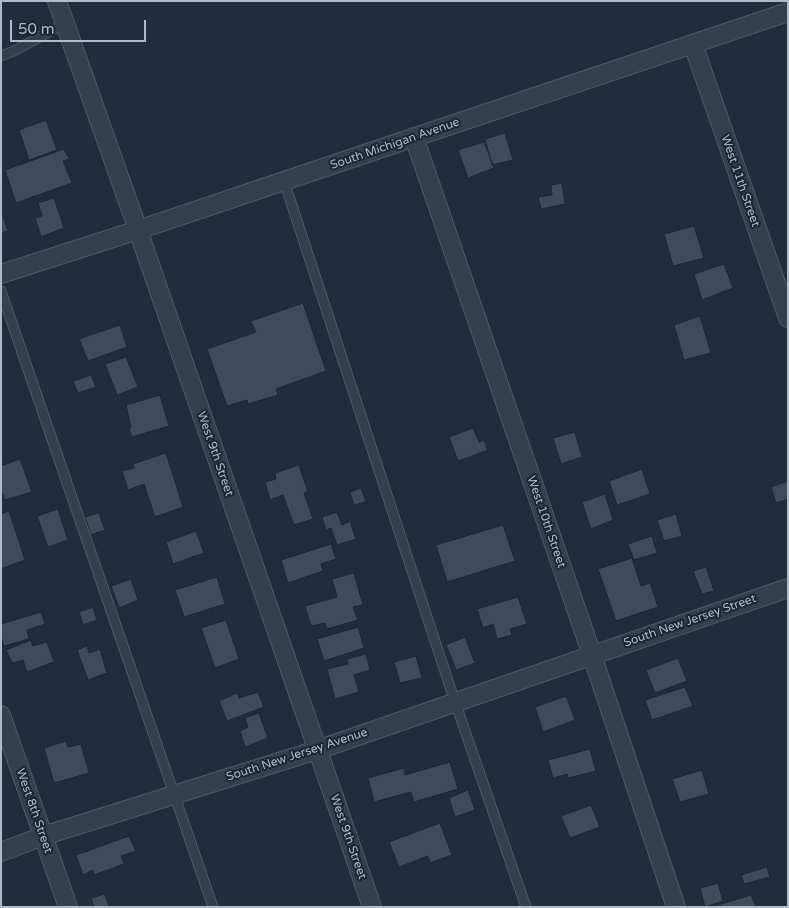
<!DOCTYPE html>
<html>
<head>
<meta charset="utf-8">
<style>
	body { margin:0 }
	#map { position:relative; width:789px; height:908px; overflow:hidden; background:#212d3e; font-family:"Varela Round",sans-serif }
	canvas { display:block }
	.frame { position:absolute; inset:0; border:2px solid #b1bac9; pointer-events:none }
	.scale { position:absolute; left:10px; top:20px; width:136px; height:22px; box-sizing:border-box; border:2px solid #b1bac9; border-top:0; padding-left:6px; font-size:15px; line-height:18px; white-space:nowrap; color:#b1bac9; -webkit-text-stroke:4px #1b2533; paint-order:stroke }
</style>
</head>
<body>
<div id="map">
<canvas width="789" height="908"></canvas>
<div class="frame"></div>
<div class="scale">50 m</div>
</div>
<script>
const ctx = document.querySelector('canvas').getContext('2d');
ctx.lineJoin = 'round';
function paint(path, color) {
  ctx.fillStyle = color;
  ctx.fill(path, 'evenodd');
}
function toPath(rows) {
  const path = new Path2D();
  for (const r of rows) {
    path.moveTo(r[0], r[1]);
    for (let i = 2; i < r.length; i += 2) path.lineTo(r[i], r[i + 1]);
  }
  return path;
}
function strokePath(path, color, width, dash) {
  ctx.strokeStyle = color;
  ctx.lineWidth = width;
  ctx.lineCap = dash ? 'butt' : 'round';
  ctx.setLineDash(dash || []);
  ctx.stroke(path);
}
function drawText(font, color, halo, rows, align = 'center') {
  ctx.font = font + ' "Varela Round",sans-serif';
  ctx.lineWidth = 4;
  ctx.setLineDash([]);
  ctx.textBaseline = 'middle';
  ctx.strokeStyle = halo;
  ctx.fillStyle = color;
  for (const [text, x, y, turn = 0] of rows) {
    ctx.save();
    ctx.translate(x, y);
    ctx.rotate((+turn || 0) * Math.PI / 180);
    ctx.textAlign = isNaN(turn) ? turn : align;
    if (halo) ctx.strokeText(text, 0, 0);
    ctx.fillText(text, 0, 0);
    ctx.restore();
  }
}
const building = toPath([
	[46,120,57,150,29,160,19,130,46,120],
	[505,133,513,160,492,165,485,139,505,133],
	[484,142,494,168,468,178,458,150,484,142],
	[64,149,69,159,63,161,72,183,16,203,5,170,64,149],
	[562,183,565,204,541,209,538,197,552,195,551,185,562,183],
	[54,198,64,228,41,237,35,218,42,216,38,203,54,198],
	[1,210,8,231,1,233,1,210],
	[694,226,704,258,673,266,664,234,694,226],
	[724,264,733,288,702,300,694,274,724,264],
	[303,303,326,371,276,389,278,395,248,404,247,400,227,406,207,349,256,332,251,321,303,303],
	[700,316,711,353,684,360,674,325,700,316],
	[120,325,127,347,88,361,79,339,120,325],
	[126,357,138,387,117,395,105,364,126,357],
	[91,375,96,387,78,393,73,381,91,375],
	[160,395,169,426,132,437,129,429,131,428,126,405,160,395],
	[473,428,479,442,484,440,488,450,458,461,449,437,473,428],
	[575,432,582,457,561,464,553,438,575,432],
	[166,453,183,507,155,517,144,484,128,490,122,471,134,468,133,464,166,453],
	[20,459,32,492,5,500,1,491,1,466,20,459],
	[299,465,308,492,304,493,313,519,294,525,283,495,270,500,265,482,276,479,275,473,299,465],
	[642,469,650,494,617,505,609,481,642,469],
	[788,481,788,499,776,503,771,487,788,481],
	[361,488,366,502,354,505,350,492,361,488],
	[605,494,613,520,591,529,582,502,605,494],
	[58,509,68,540,48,547,37,516,58,509],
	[9,511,25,560,1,569,1,514,9,511],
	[337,512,342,525,350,521,356,539,337,545,331,528,326,530,322,517,337,512],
	[99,513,105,530,91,535,85,517,99,513],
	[676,514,682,536,664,541,657,520,676,514],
	[503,525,515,561,447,582,436,545,503,525],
	[196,531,204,553,173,564,166,542,196,531],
	[652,536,657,553,634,560,628,544,652,536],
	[331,544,336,559,321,564,323,571,288,583,281,560,331,544],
	[632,558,641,586,650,583,658,607,616,621,598,569,632,558],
	[706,567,714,591,702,594,693,571,706,567],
	[354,573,363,605,353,607,358,620,327,629,325,623,311,626,305,606,337,597,332,579,354,573],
	[217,577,225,604,184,617,175,590,217,577],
	[131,579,138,600,119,608,111,586,131,579],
	[518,597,527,624,510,629,512,635,497,639,493,624,483,628,477,609,518,597],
	[93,607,97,620,83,625,79,612,93,607],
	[41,612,45,624,27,630,29,639,4,646,1,637,1,624,41,612],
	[226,620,239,659,215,668,201,628,226,620],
	[358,627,364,648,324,661,317,639,358,627],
	[465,637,475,663,456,670,446,645,465,637],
	[31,640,33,646,47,642,54,662,27,672,23,660,12,663,6,650,31,640],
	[87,646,89,653,100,649,107,673,88,680,77,650,87,646],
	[366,654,370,670,354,675,359,692,335,699,327,669,348,664,347,659,366,654],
	[416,656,422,678,400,683,394,662,416,656],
	[678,658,687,681,655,693,646,670,678,658],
	[685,687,693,706,652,720,645,700,685,687],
	[258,692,264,707,227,721,219,701,237,693,239,698,258,692],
	[566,696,575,720,543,732,535,707,566,696],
	[259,713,268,738,245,747,240,731,248,727,245,718,259,713],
	[66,741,68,747,81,744,89,773,54,783,44,748,66,741],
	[590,749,596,771,568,778,567,774,553,778,548,760,590,749],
	[450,762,458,789,414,802,411,792,374,802,368,778,404,768,405,775,450,762],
	[702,770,709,794,680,802,672,779,702,770],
	[468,790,475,810,455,817,449,798,468,790],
	[591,805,600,827,570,838,561,816,591,805],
	[440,823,452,855,430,863,428,856,399,867,389,842,440,823],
	[129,836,136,851,121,856,124,864,94,875,93,870,83,875,76,855,129,836],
	[767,867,770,877,744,884,741,875,767,867],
	[718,883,723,901,705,907,700,888,718,883],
	[105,894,109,907,94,907,91,898,105,894],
	[751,895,756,907,715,907,715,906,751,895]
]);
paint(building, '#3d4b5d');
strokePath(building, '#1d2735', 1);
const service = toPath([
	[1,56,16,50,65,23],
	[284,181,455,702,526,907],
	[1,291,213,907]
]);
const minor = toPath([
	[57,1,138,230,372,907],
	[693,44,788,318],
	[414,137,592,655,676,907],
	[1,274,138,230,788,12],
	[1,715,68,907],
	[1,852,43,836,317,750,788,588]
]);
strokePath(service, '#515a69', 11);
strokePath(minor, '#515a69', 20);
strokePath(service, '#353f4e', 9);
strokePath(minor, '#353f4e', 18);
drawText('12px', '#b1bac9', '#1b2533', [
	["South Michigan Avenue",395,144,-19],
	["West 11th Street",740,181,71],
	["West 9th Street",215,454,71],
	["West 10th Street",546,522,71],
	["South New Jersey Street",690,621,-19],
	["South New Jersey Avenue",297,755,-18],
	["West 8th Street",34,811,71],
	["West 9th Street",348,837,71]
]);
</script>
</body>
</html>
